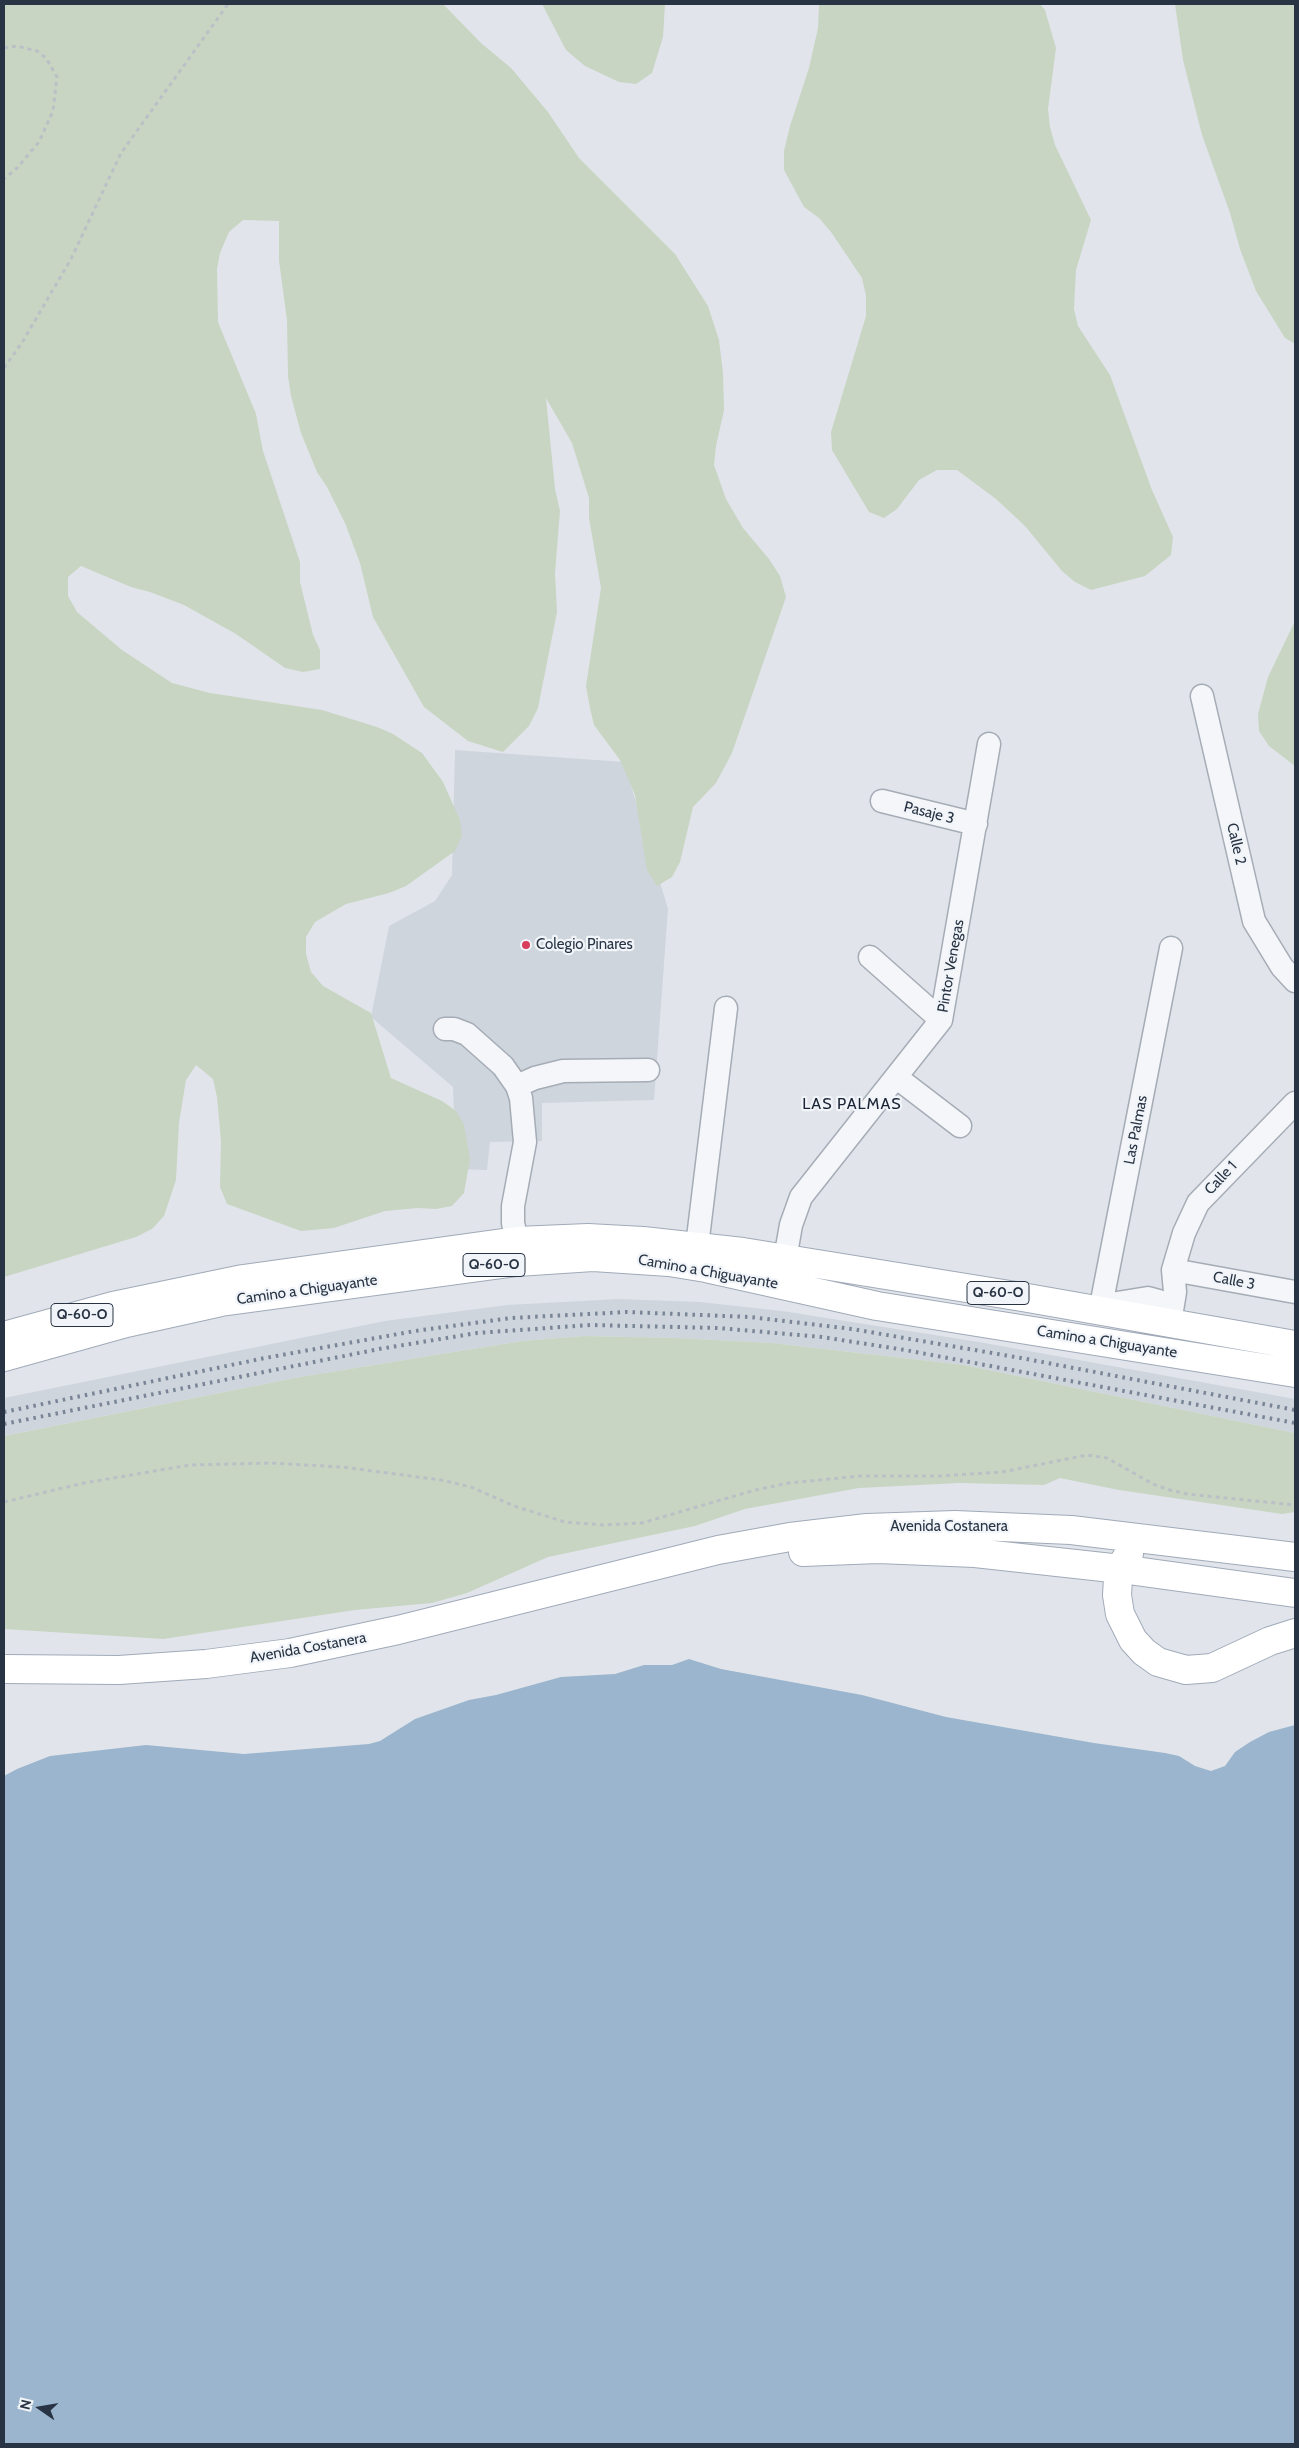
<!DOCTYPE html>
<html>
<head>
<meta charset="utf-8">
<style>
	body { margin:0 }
	#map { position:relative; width:1299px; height:2448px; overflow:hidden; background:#e1e5eb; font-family:Cabin,sans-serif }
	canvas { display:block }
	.frame { position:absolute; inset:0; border:5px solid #283444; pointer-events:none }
	.north { position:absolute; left:15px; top:2383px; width:50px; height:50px; -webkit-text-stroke:4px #f1f4f8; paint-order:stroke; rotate:283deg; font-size:14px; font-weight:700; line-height:20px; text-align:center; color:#283444 }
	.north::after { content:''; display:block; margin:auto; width:18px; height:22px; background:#283444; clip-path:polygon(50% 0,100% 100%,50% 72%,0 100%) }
</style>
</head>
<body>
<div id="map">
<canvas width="1299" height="2448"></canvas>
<div class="frame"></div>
<div class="north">N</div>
</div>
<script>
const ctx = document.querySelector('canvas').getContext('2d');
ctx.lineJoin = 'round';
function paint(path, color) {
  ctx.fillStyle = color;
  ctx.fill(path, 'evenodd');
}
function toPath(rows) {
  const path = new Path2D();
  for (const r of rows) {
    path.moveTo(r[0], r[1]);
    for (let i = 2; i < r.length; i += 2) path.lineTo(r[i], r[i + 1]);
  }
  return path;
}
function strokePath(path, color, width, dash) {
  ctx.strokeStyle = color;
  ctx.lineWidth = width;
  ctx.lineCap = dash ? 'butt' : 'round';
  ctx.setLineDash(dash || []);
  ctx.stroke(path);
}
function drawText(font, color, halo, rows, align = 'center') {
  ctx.font = font + ' Cabin,sans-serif';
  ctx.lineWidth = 4.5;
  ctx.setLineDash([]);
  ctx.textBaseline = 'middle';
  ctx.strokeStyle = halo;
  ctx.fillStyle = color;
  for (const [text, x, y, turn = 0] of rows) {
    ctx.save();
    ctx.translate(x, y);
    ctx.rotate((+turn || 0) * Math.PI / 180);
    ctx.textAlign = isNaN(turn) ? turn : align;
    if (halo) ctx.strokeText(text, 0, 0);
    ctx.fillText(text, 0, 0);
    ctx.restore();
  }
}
paint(toPath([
	[455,750,624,762,668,909,654,1100,542,1103,542,1141,490,1142,487,1170,456,1169,453,1087,371,1017,389,926,435,901,452,875],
	[618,1299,700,1302,782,1311,979,1342,1295,1399,1295,1433,964,1365,772,1343,676,1338,584,1336,522,1341,300,1377,4,1436,4,1398,385,1321,507,1305]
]), '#cfd5dd');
paint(toPath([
	[4,4,443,4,481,43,511,68,548,112,579,158,675,254,708,306,719,340,723,373,724,410,716,446,714,465,726,499,743,528,769,559,780,576,786,597,732,753,716,783,693,807,680,862,672,877,657,886,647,870,635,795,620,760,594,725,590,708,586,686,601,588,589,518,589,498,572,443,546,398,555,489,560,511,555,573,557,612,538,708,529,726,503,752,468,741,424,707,373,617,360,563,345,523,327,487,317,472,301,433,291,396,288,376,287,320,279,261,279,221,243,220,229,232,220,253,217,269,218,322,256,414,263,451,300,562,300,582,313,635,320,650,320,669,303,672,285,668,236,634,184,605,150,592,131,587,81,566,68,577,68,596,77,612,122,650,172,683,210,693,322,710,377,727,393,734,422,753,443,782,460,820,462,836,455,851,406,886,389,893,346,904,315,922,306,937,306,954,311,972,323,986,371,1013,391,1078,442,1101,456,1111,464,1125,470,1159,464,1193,452,1206,436,1209,418,1208,385,1211,334,1228,301,1231,227,1204,220,1187,221,1141,217,1097,213,1079,196,1065,186,1080,179,1123,176,1180,164,1216,152,1229,136,1237,4,1277],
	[542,4,665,4,663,37,652,73,636,84,619,82,585,66,566,50],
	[819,4,1040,4,1045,10,1056,48,1048,109,1050,127,1055,145,1091,220,1076,270,1074,309,1078,326,1110,375,1152,490,1173,537,1171,555,1145,576,1091,590,1075,582,1062,571,1025,526,996,499,957,470,937,470,919,480,897,509,884,518,869,512,832,450,831,432,866,316,866,296,862,278,831,232,819,218,804,207,784,170,784,151,790,126,809,68,818,28],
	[1175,4,1295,4,1295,344,1285,338,1256,291,1240,249,1230,213,1202,135,1183,60],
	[1295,621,1295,766,1269,746,1259,731,1258,714,1268,677],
	[584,1336,676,1338,772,1343,964,1365,1295,1433,1295,1512,1282,1514,1119,1490,1060,1478,1044,1485,959,1483,859,1488,745,1509,695,1526,548,1557,467,1593,432,1603,355,1610,163,1639,4,1629,4,1436,300,1377,522,1341]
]), '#c8d5c2');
paint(toPath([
	[689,1659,721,1669,862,1695,946,1717,1094,1743,1165,1753,1179,1756,1195,1766,1211,1771,1225,1766,1235,1752,1250,1742,1269,1732,1295,1725,1295,2444,4,2444,4,1776,17,1769,50,1756,146,1745,244,1754,369,1744,380,1741,415,1719,469,1700,496,1695,561,1677,615,1674,644,1665,672,1665]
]), '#9ab5cd');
const minor = toPath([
	[1202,696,1254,921,1282,967,1295,981],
	[882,801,976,824],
	[870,957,941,1020],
	[445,1029,454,1029,467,1034,503,1066,517,1086,521,1098,525,1142,513,1206,513,1223,517,1241],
	[896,1077,960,1126],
	[517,1086,535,1078,563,1071,648,1070],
	[697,1246,726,1008],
	[785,1259,791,1225,801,1197,941,1020,989,744],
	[1173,1270,1295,1292],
	[1100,1311,1171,948],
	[1100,1311,1117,1303,1148,1298,1159,1301,1171,1314],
	[1170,1323,1175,1292,1173,1270,1184,1233,1198,1203,1295,1103]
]);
const major = toPath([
	[4,1336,113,1306,243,1279,517,1241,588,1238,643,1241,743,1252,1022,1297,1295,1345],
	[4,1357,126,1323,221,1302,517,1262,593,1257,669,1262,706,1268,877,1306,1295,1373],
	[803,1552,878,1549,975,1553,1121,1569,1295,1593],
	[1129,1554,1125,1560,1118,1578,1117,1595,1120,1614,1133,1640,1144,1652,1158,1662,1186,1670,1212,1668,1270,1641,1295,1633],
	[4,1669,119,1670,206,1664,290,1653,398,1630,718,1550,790,1537,867,1528,955,1525,1071,1530,1295,1557]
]);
strokePath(minor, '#a6acb6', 25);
strokePath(major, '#a0aab8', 30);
strokePath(toPath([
	[4,48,17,46,37,51,46,58,57,77,53,111,39,142,17,168,4,179],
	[4,368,23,341,71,259,121,153,228,4],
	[4,1502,84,1483,190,1465,270,1463,342,1467,441,1480,471,1487,514,1506,565,1522,604,1525,642,1523,755,1490,789,1483,860,1476,940,1476,1002,1472,1087,1455,1107,1458,1153,1484,1170,1490,1187,1494,1295,1505]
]), '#bbc0c6', 3, [4, 4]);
strokePath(minor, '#f4f6f9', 22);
strokePath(major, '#fff', 28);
strokePath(toPath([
	[4,1412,265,1358,415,1331,511,1318,627,1312,750,1317,852,1329,1021,1358,1295,1410],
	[4,1424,379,1349,477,1333,590,1325,718,1328,822,1337,905,1350,1295,1423]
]), '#798596', 4, [2.5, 5]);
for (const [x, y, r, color] of [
	[526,945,5,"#d83e5c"]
]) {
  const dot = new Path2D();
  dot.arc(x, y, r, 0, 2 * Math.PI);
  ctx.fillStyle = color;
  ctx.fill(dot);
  strokePath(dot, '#f1f4f8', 2);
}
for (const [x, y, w] of [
	[494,1265,62],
	[998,1293,62],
	[82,1315,62]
]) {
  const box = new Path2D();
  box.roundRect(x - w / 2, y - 11.5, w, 23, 4);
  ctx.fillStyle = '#f1f4f8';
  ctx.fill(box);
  strokePath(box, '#283444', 1);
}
drawText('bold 14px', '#283444', null, [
	["Q-60-O",494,1265],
	["Q-60-O",998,1293],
	["Q-60-O",82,1315]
]);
drawText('15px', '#283444', '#f1f4f8', [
	["Pasaje 3",929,813,14],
	["Calle 2",1236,844,77],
	["Pintor Venegas",951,966,-80],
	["Las Palmas",1136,1130,-79],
	["Calle 1",1221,1178,-47],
	["Camino a Chiguayante",708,1272,10],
	["Calle 3",1234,1281,11],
	["Camino a Chiguayante",307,1290,-8],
	["Camino a Chiguayante",1107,1342,9],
	["Avenida Costanera",949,1527],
	["Avenida Costanera",308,1648,-10]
]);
drawText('15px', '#283444', '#f1f4f8', [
	["Colegio Pinares",536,945]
], 'left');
ctx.letterSpacing = '1px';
drawText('16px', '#1a2435', '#f1f4f8', [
	["LAS PALMAS",852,1104]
]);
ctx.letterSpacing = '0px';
</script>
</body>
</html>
